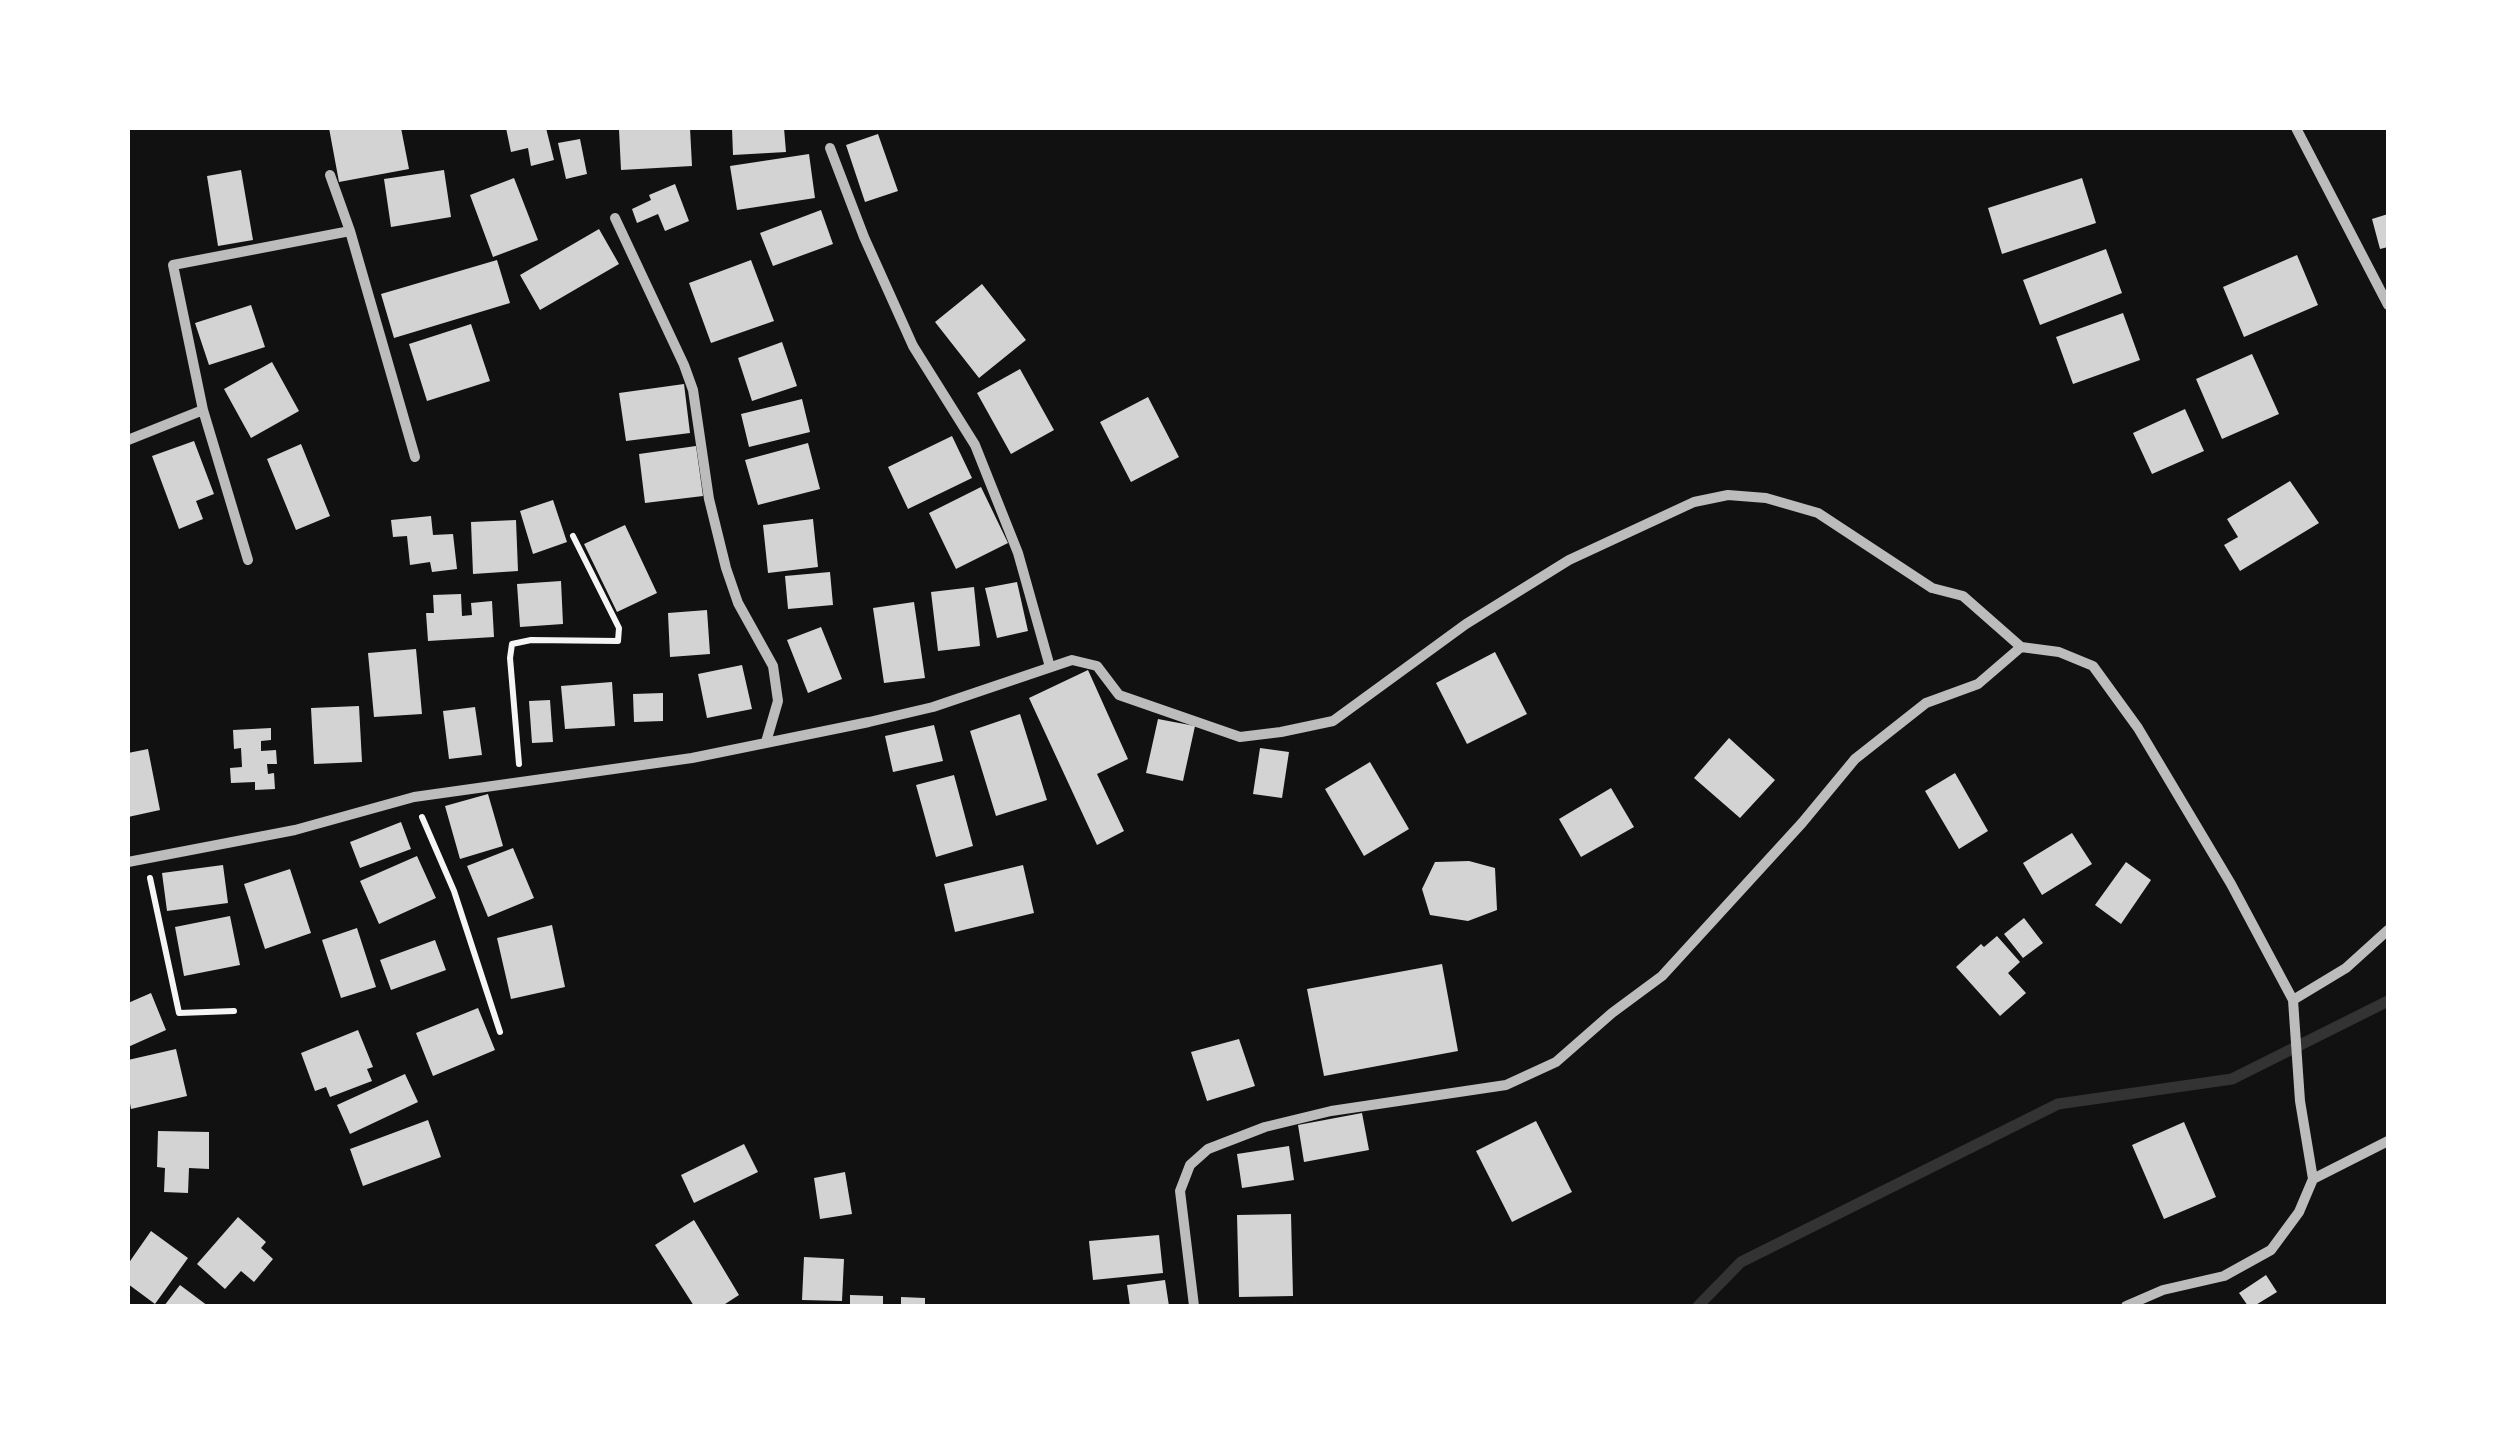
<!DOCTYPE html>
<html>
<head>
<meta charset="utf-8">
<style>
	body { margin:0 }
	#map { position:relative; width:2516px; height:1434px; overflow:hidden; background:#111; font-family:Overpass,sans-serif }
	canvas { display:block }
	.frame { position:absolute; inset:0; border:130px solid #fff; pointer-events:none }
</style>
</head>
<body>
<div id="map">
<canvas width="2516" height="1434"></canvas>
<div class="frame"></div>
</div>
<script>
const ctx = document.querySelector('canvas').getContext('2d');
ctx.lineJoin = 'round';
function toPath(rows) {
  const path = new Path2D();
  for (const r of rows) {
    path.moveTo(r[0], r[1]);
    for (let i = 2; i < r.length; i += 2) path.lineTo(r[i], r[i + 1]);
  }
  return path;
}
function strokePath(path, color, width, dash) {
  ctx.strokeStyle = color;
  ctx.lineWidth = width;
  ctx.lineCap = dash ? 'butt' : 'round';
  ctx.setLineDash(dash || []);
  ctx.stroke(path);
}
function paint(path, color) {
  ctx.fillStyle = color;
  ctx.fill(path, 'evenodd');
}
strokePath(toPath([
	[1698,1306,1741,1262,2058,1104,2232,1079,2388,1001]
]), '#333', 11);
paint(toPath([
	[329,128,401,128,409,169,339,182],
	[506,128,546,128,554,160,531,166,528,148,511,152],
	[690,128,692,166,621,170,619,130],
	[732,128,784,128,786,152,733,155],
	[878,134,898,191,865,202,846,145],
	[580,139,587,174,566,179,558,143],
	[809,154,815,198,737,210,730,166],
	[241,170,253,240,218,246,207,176],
	[444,170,451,217,391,227,384,179],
	[514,178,538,240,493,257,470,195],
	[2082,178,2096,223,2002,254,1988,208],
	[675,184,689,221,665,231,658,214,637,223,632,209,651,200,649,195],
	[821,210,833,244,773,266,760,233],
	[2388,214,2388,247,2380,249,2372,219],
	[599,229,619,264,540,310,520,275],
	[2106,249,2122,293,2040,325,2023,280],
	[2297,255,2318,305,2244,337,2223,287],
	[497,260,510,303,394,338,381,294],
	[751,260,774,321,711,343,689,283],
	[982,284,1026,340,979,378,935,322],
	[251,305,265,347,209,365,195,323],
	[2123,313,2140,360,2073,384,2056,337],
	[471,324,490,381,427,401,409,344],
	[782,342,797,386,752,401,738,358],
	[2252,354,2279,414,2222,439,2196,379],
	[272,362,299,411,251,438,224,389],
	[1020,369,1054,430,1011,454,977,393],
	[684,384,690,433,626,441,619,393],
	[1148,397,1179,457,1131,482,1100,422],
	[802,399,810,432,749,447,741,414],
	[2185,409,2204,451,2152,474,2133,433],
	[952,436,972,478,908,509,888,467],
	[194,441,214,494,196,501,203,519,179,529,152,456],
	[808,443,820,489,758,505,745,460],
	[301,444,330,516,296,530,267,459],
	[696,446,703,496,645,503,639,454],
	[2290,481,2319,523,2240,571,2224,545,2238,537,2227,519],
	[981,487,1008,543,956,569,929,513],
	[553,500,567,542,533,554,520,511],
	[431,516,433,535,453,534,457,569,432,572,430,562,410,565,407,536,393,537,391,520],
	[813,519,818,567,768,573,763,525],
	[516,520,518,571,473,574,471,522],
	[625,525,657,593,617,612,584,544],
	[830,572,833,605,788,609,785,576],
	[561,581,563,624,520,627,517,584],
	[1017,582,1028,631,997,638,985,588],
	[974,587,980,646,938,651,931,592],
	[461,594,462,616,472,615,471,603,492,601,494,637,428,641,426,613,434,613,433,595],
	[914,602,925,678,884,683,873,608],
	[707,610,710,654,670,657,668,613],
	[821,627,842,679,808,693,787,640],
	[416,649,422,714,374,717,368,653],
	[1495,652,1527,714,1467,744,1436,683],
	[742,665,752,709,707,718,698,674],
	[1088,670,1128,759,1097,774,1124,831,1097,845,1029,698],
	[612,682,615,726,565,729,561,686],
	[663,693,663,721,634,722,633,694],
	[550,700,553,742,532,743,529,701],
	[359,706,362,762,314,764,311,708],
	[475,707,482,755,449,759,443,711],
	[1020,714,1047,800,996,816,970,731],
	[1158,719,1195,726,1183,781,1146,773],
	[934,725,943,761,893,772,885,736],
	[271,728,271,740,261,741,261,751,276,750,277,764,267,764,268,774,274,773,275,789,255,790,255,782,231,783,230,768,242,767,241,748,234,749,233,730],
	[1729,738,1775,780,1740,818,1694,778],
	[1260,748,1289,752,1282,798,1253,794],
	[148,749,160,810,128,817,128,753],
	[1370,762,1409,829,1364,856,1325,789],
	[1955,773,1988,831,1959,849,1925,791],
	[954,775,973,846,936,857,916,785],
	[1611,788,1634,827,1581,857,1559,819],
	[488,794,503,846,460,859,445,806],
	[401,822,411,849,360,868,350,842],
	[2072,833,2092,864,2042,895,2023,863],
	[513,848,534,898,488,917,467,866],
	[417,856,436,898,379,924,360,881],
	[1469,861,1495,868,1497,910,1468,921,1430,915,1422,889,1435,862],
	[2126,862,2151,880,2121,924,2095,905],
	[223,865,228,903,167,911,162,873],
	[1023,865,1034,913,955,932,944,884],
	[290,869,311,933,265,949,244,884],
	[230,916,240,965,184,976,175,927],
	[2024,918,2043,943,2023,958,2004,934],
	[552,925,565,987,511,999,497,938],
	[357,928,376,987,341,998,322,940],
	[1997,936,2020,962,2008,973,2026,993,2000,1016,1956,967,1981,944,1984,947],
	[435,940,446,970,391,990,380,960],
	[1442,964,1458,1051,1324,1076,1307,989],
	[151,993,166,1030,128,1047,128,1003],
	[478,1008,495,1050,433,1076,416,1033],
	[358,1030,373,1067,367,1069,372,1081,330,1097,326,1087,315,1091,301,1053],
	[1239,1039,1255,1086,1207,1101,1191,1052],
	[176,1049,187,1096,131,1109,128,1092,128,1060],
	[405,1074,418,1102,350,1134,337,1105],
	[1362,1113,1369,1150,1304,1162,1298,1125],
	[428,1120,441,1157,363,1186,350,1149],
	[1536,1121,1572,1192,1512,1222,1476,1151],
	[2184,1122,2216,1197,2164,1219,2132,1145],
	[158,1131,209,1132,209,1169,189,1168,188,1193,164,1192,165,1168,157,1167],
	[744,1144,758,1172,694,1203,681,1175],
	[1289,1146,1294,1180,1242,1188,1237,1154],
	[845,1172,852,1214,820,1219,814,1178],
	[1291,1214,1293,1296,1239,1297,1237,1215],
	[238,1217,266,1242,261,1248,273,1259,254,1282,241,1271,225,1289,197,1264],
	[694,1220,739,1295,722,1306,694,1306,655,1245],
	[151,1231,188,1258,155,1304,128,1284,128,1264],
	[1159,1235,1163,1273,1093,1280,1089,1241],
	[804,1257,844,1259,842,1301,802,1300],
	[2266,1275,2277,1292,2254,1306,2248,1306,2239,1293],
	[1165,1280,1169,1306,1130,1306,1127,1285],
	[180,1285,208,1306,164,1306],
	[850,1295,883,1296,883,1306,850,1306],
	[901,1297,925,1298,925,1306,901,1306]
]), '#d3d3d3');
strokePath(toPath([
	[519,764,510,658,512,644,531,640,618,641,619,628,573,536],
	[422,817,454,891,500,1032],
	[150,878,179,1013,234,1011]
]), '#f5f5f5', 6);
strokePath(toPath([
	[2296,128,2388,305],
	[830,148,864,237,913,346,975,445,1018,553,1050,667],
	[330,175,350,231,415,457],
	[615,218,684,365,693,390,709,499,726,568,738,603,773,666,778,701,766,742],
	[128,440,203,410],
	[248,560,203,410,173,265,350,231],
	[128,862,295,830,414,797,692,758,869,722,933,707,1072,660,1097,666,1119,695,1240,737,1281,732,1333,721,1466,624,1569,560,1694,502,1728,495,1766,498,1818,513,1932,588,1963,596,2021,647],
	[2293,1000,2346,968,2388,930],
	[2313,1179,2388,1141],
	[1194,1306,1180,1191,1190,1165,1208,1149,1265,1127,1331,1111,1506,1085,1556,1062,1612,1013,1662,976,1802,823,1855,759,1926,703,1978,684,2021,647,2059,652,2093,666,2138,728,2231,884,2293,1000,2300,1101,2313,1179,2299,1212,2271,1250,2224,1276,2163,1290,2126,1306]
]), '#bcbcbc', 10);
</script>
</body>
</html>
